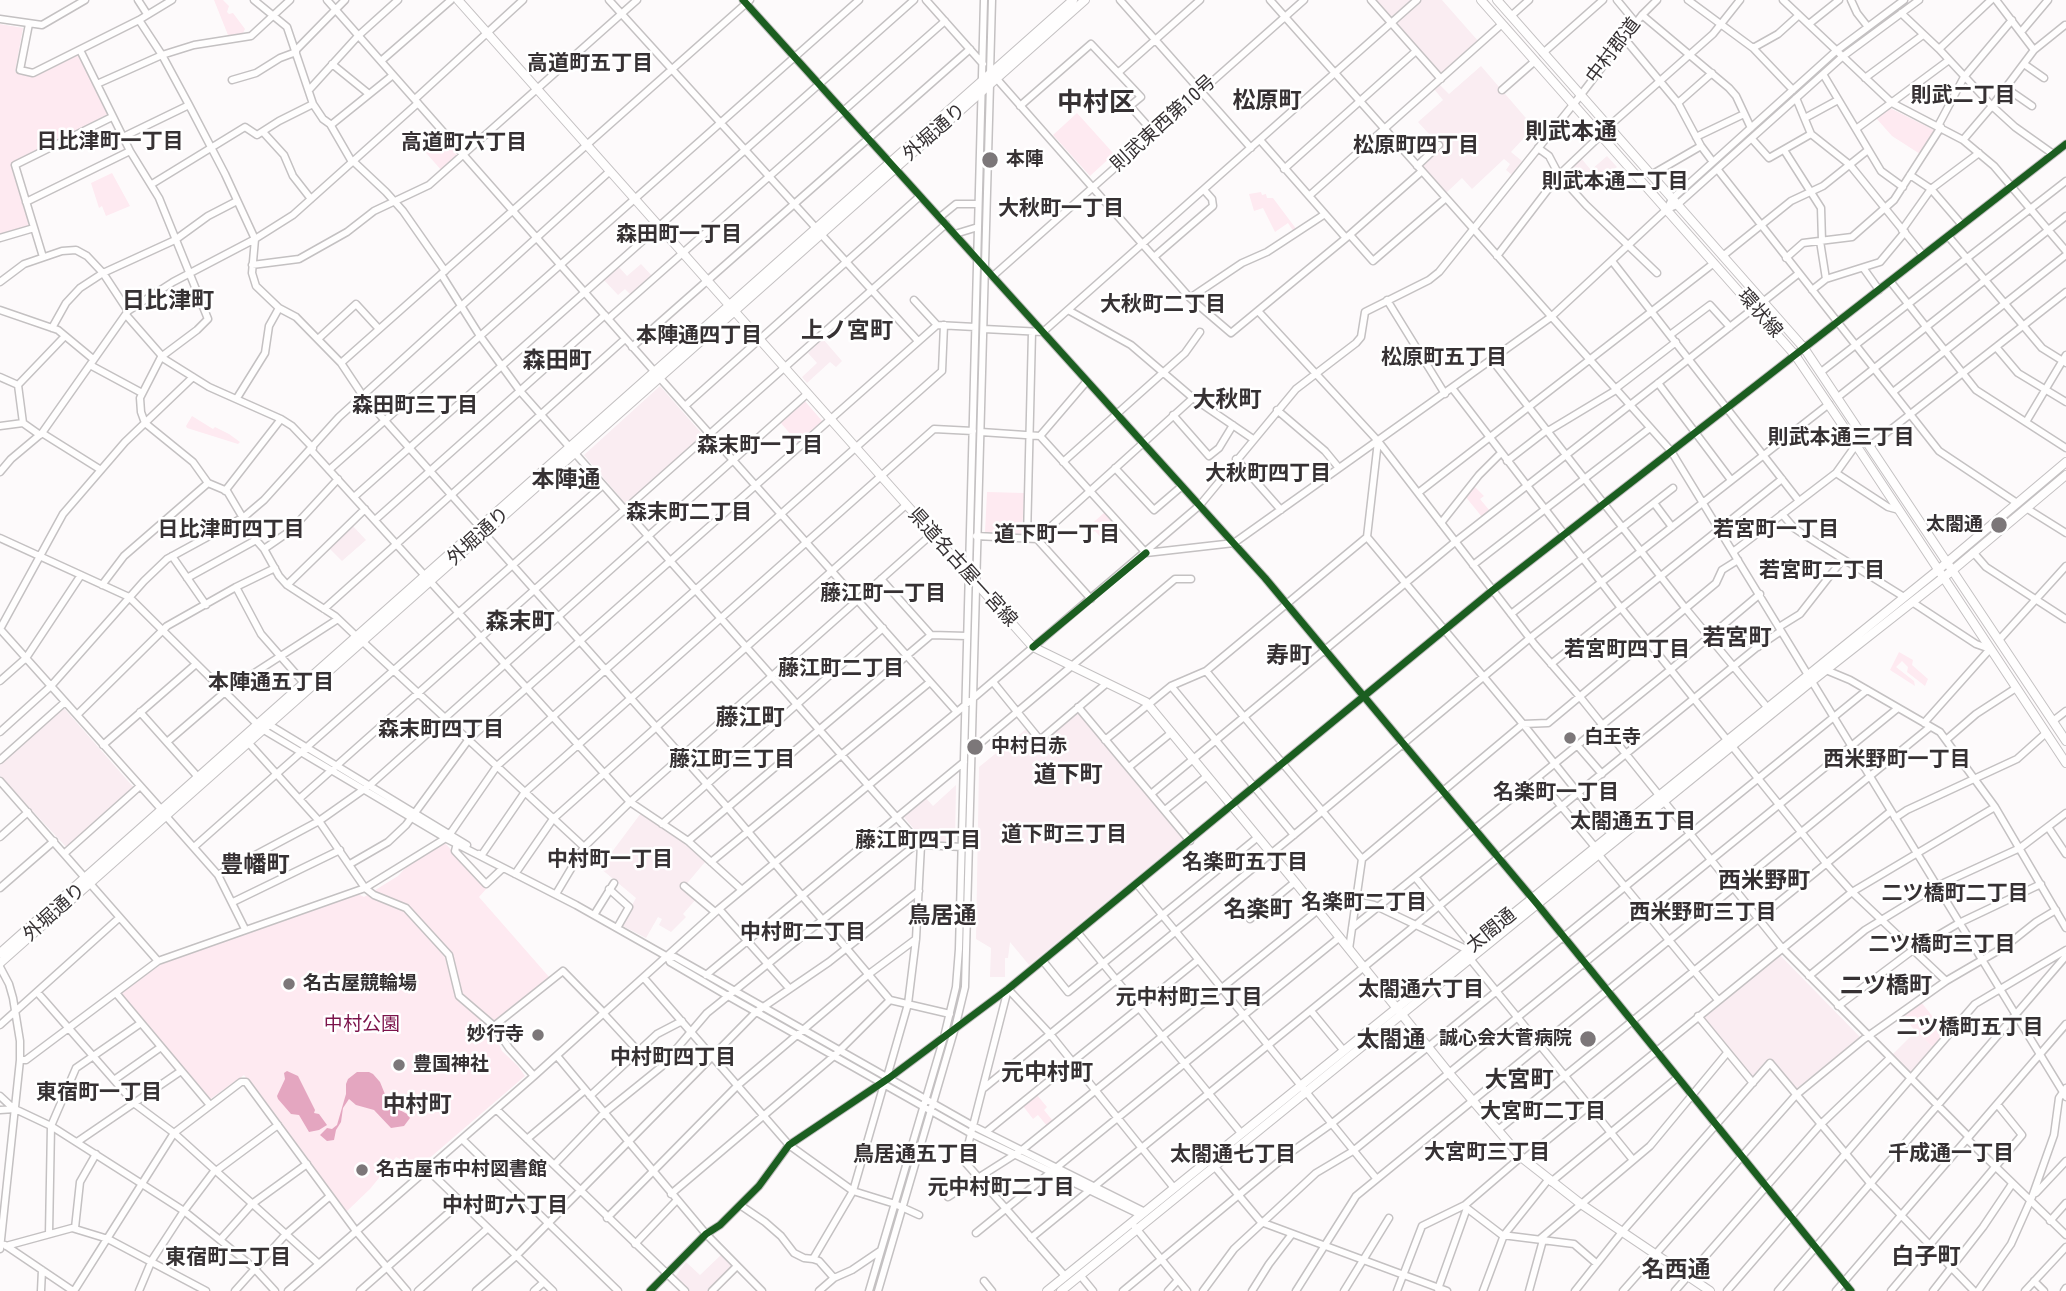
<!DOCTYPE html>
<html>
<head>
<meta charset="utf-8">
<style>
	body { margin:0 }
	canvas { display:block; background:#fdfafb }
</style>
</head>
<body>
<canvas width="2066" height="1291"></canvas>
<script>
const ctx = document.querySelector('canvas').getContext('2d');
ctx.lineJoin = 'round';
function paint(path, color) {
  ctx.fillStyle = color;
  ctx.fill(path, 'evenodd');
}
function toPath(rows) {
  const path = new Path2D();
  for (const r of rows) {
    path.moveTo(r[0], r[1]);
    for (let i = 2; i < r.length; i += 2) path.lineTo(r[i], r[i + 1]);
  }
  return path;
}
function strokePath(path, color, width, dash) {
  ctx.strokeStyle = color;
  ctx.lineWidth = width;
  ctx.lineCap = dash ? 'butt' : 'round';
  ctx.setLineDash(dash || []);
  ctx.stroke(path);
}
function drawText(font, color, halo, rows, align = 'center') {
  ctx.font = font + ' "Roboto Condensed","Noto Sans JP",sans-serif';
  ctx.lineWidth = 5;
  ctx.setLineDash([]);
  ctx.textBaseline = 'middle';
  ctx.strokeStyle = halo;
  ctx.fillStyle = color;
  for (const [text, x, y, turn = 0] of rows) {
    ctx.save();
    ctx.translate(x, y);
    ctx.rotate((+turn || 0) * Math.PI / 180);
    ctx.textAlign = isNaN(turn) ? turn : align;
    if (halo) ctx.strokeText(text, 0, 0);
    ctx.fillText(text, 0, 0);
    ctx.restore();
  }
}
paint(toPath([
	[1374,0,1414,0,1393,19,1390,19],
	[1421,0,1442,0,1479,42,1441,76,1396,25,1396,22],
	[1481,66,1525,117,1535,126,1511,152,1522,161,1512,175,1506,170,1510,164,1504,159,1472,189,1462,178,1446,193,1420,165,1440,146,1418,122,1443,100,1434,89,1439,84,1449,94],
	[1607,156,1617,167,1587,190,1568,168,1580,157,1591,170],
	[641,264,653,277,632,296,625,289,618,295,603,279,618,266,627,276],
	[823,339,842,361,836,367,830,362,807,383,802,377,817,363,808,353],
	[660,386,703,435,627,503,624,502,584,455],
	[352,525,366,540,342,561,329,548],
	[63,707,135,789,68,849,0,776,0,763],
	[1078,712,1184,838,1029,965,1010,942,1008,958,1005,958,1005,977,990,977,991,948,976,939,979,767,1026,729,1038,744],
	[956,785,955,841,925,842,903,816,925,797,933,806],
	[641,813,684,843,705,862,684,887,697,898,683,914,686,917,671,932,659,925,662,919,658,917,646,938,621,925,636,898,600,868],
	[1779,954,1860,1037,1796,1089,1770,1059,1751,1078,1703,1018],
	[1916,1031,1933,1047,1912,1072,1907,1070,1892,1055],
	[722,1254,732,1266,708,1291,690,1291,675,1277,686,1262,700,1275]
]), '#faedf2');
paint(toPath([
	[214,0,223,0,229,6,227,12,229,14,233,13,245,29,242,35,228,35],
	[0,24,23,28,15,72,34,75,79,53,108,114,13,164,31,226,0,235],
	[1890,108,1934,130,1934,133,1920,154,1892,136,1876,118],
	[1077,113,1114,154,1090,176,1053,135],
	[436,131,459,153,442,171,420,146],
	[112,173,130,206,106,216,102,206,99,208,91,183],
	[1261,192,1262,195,1266,194,1267,198,1273,198,1297,230,1294,232,1288,223,1275,232,1263,208,1254,211,1249,194],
	[804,400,823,422,799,444,780,422],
	[192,416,213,429,215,427,229,434,240,442,238,444,187,428,186,426],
	[1473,485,1484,496,1480,499,1490,511,1482,517,1465,496],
	[987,492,1024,493,1022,534,985,533],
	[1105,512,1118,527,1103,540,1095,531,1092,533,1087,528],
	[1899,652,1913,660,1912,665,1928,679,1925,686,1907,672,1908,667,1902,661,1896,667,1914,681,1915,686,1890,670],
	[444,842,487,888,479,897,550,978,487,1028,496,1038,502,1051,518,1066,525,1076,418,1168,396,1157,370,1189,346,1212,244,1075,209,1100,121,996,121,993,164,962,356,893,364,897,398,876,408,865],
	[1921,1002,1933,1017,1936,1016,1950,1029,1933,1047,1914,1030,1903,1014],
	[1037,1095,1047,1107,1044,1110,1053,1121,1047,1126,1038,1115,1033,1119,1023,1106]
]), '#feeaf1');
paint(toPath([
	[287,1071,298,1076,315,1110,314,1113,319,1114,327,1125,319,1130,309,1132,299,1115,291,1114,278,1099,277,1096,285,1079,284,1073],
	[357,1072,369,1072,373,1074,380,1082,389,1104,407,1114,410,1118,404,1126,391,1128,374,1110,356,1105,349,1099,343,1108,341,1122,336,1130,334,1140,327,1141,320,1135,327,1128,332,1129,337,1125,346,1094,346,1084,348,1079]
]), '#e4a6c0');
const minor = toPath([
	[138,0,147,14],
	[254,0,287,27,313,104,323,119,330,124,352,162],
	[327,0,654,371],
	[609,0,816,228],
	[743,0,1265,578,1538,905,1851,1291],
	[926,0,983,64],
	[1120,0,1251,148],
	[1270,0,1671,451,2066,1097],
	[1371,0,1441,79],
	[1617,0,1636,23],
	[1688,0,1753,48,1793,90],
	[1783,0,1892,103,1963,140,1994,166,2066,251],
	[1851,0,1857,13,1868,27],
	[1996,0,2034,50],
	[1901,13,1939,49,1992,106,2015,127,2053,154],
	[1642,15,1729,88,1736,96,1751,128],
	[1511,16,1529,0],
	[0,19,42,25,85,0],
	[139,20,162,55,189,105,225,174,255,239,252,273,256,286,279,308,296,317,341,363,363,396,479,526],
	[29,24,20,70,33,73,139,20,172,0],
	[1809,24,1839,0],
	[2021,32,2048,0],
	[1624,38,1678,103,1701,146,1713,162],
	[1753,48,1778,34,1799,15],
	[1939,49,1991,0],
	[80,50,130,151,159,198,208,319,197,330,161,357,140,398,141,412,145,423,193,462,208,483,227,491,256,540,264,549,279,576,287,585,335,616,356,636],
	[296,50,345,0],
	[1543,53,1603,0],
	[381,61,451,0],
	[332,64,369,94],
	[2024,64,2044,78],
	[1119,72,1200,0],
	[990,73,992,0],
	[1823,74,1881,171,1903,187],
	[996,78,1190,298,1231,333,1346,238,1422,171],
	[1865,78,1923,35],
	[232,80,256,73,280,58,296,52],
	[97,84,162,55,194,45,251,36,290,0],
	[2006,88,2032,106],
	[309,90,358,36,398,0],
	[1502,90,1535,61],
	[1796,98,1811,134,1850,165,1923,255],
	[415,99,523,0],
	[1678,103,1712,73],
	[1020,106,1091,44,1141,97,1130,106,1154,133],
	[1805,118,1838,100],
	[331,125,393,75],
	[1938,126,1964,77,2012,20],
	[1608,127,1713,34,1740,0],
	[1856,129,1949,60],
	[263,132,284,155,293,176,311,199],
	[123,137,189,105],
	[1696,137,1744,114],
	[1752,139,1769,158,1811,134],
	[1260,140,1346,238],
	[1963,140,1992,106,2034,50,2065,25],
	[1538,148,1549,156,1559,175,1586,205,1657,273],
	[1784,150,1821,208,1822,241],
	[353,161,386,192,403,211,445,271],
	[1417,166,1439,145],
	[1284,169,1416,51],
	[1718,170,1939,451,2017,503],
	[1651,175,1701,146],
	[1910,175,1931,189,1962,225],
	[152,184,245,127,257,135,279,121,313,104],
	[1309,196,1502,24],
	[26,202,130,151],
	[1667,209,1677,205,1842,57,1919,0],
	[940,217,956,204,978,204],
	[1902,230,1931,189,1979,153],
	[820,233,918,341],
	[955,234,978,227],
	[1350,235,1373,261,1446,198],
	[1948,236,2042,348,2066,363],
	[0,238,34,228],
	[1820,241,1826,279],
	[1724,255,1791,201,1823,186,1868,150],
	[1497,256,1559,175,1601,135],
	[43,257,15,165,112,117],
	[1154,257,1213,206,1212,199,1204,190],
	[1786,258,1803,243,1852,237,1894,200,1941,127],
	[1612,261,1799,501],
	[252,265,299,259,347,232,374,211,429,185,637,0],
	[1864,269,1879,290],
	[441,274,480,336,520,391,921,845,916,939,908,1004,887,1077],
	[993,276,1304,0],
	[1890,281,1976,390,2066,448],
	[0,282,24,264,62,251,76,250,87,256,103,273,128,311],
	[1812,290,1826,279,1880,262,1905,232],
	[1190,298,1242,263,1267,252,1325,214],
	[914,300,937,325],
	[1387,300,1445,394],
	[1764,301,1798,274],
	[0,310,58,330,93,359],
	[1068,310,1131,345,1193,398,1253,439],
	[1258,311,1378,441,1535,645,1580,697,1782,948,1969,1137],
	[127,316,162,356],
	[608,319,945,21],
	[52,328,66,303,80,288,103,273,175,240,208,216,237,201],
	[984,329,1043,332,1417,0],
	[1670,335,1710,305,1730,327],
	[318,339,356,304,379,329],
	[632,347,970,49],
	[1996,347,2018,373,2066,402],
	[161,357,209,387,281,419,292,426,313,448],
	[1492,360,1686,609,1767,707],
	[341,363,750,0],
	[90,365,142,393],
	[1821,372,2066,181],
	[0,377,18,385,23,423,40,435],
	[659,377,957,712],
	[1658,383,1731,480],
	[18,385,65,336],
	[1452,388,1621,608,1826,863,1852,892,1946,981],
	[1615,389,1676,342],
	[1893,392,2066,255],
	[1838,397,2066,216],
	[237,398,265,353,269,326,279,308],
	[685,406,920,196],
	[1277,410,1325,451,1339,468],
	[1173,415,1209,456,1219,448,1233,425],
	[2026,422,2066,355],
	[0,426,23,423],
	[1548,431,1616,390],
	[981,432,1040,436,1146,553],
	[42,433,101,470],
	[1040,436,1087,381],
	[1871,445,2066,292],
	[311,450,630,802,688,841,742,890],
	[1236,459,1281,510],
	[1507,461,1547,430],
	[1063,462,1185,353,1200,332],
	[1115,468,1154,510,1182,486],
	[329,470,859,0],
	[0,472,11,459,42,433,128,311,173,282,255,239,293,215,418,103],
	[1836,473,1888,507,1899,510],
	[225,491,281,419],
	[1418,493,1714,263],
	[354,497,914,0],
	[1654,503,1672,527],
	[2026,508,2066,533],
	[1782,514,1794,528,1806,536,1904,597],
	[375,520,605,315],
	[1441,523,1479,475,1501,453],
	[484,533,728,808,890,1000,834,1056,671,1194],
	[976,536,1037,539,1091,599],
	[0,538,129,597,257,724],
	[1027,538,1032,332],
	[1037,539,1193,398],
	[264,549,290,531,338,479],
	[1733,552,1836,473,1856,445],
	[1973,552,1986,567,2066,619],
	[1146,553,1234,543,1551,317,1667,209,1672,199,1836,51,1904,0],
	[172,556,206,605],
	[1473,565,1650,428],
	[187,578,256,540],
	[881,579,931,635],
	[102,585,124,556,208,483],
	[287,585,365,509],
	[236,587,261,634,303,682],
	[1912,602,1976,644,1990,649,1924,723],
	[324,609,625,339],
	[1511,614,1673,488],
	[1724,625,1735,637,1758,645,1758,647],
	[1779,627,1800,614,1843,559],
	[0,629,63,514,125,442,193,377],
	[0,629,161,809],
	[1999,640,2066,566],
	[362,641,584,847],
	[1551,664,1782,479],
	[1826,670,1850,680,1940,732,1995,807,2066,928],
	[1206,671,1362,859],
	[0,681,26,658,81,575],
	[993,682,1040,740,1107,683],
	[1171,686,1294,835],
	[1078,707,1190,841],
	[140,712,198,777],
	[77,715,167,626,236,587,275,568],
	[2053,721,2066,711],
	[268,724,467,845],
	[1523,724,1548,723,1716,583,1722,570,1738,560],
	[1523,724,1611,834],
	[262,729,447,839,576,905,668,957,670,962,728,996,970,1133,1141,1215],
	[0,732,51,686,144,581,167,559,244,517,264,500,339,417,610,171],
	[246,740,319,821,365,888,374,895,406,908,449,955,459,996,494,1026,509,1048,534,1076],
	[1105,740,1171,686,1206,671,1367,537],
	[1946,740,1976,714,2016,688],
	[167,742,225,692,338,619],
	[103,745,196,664],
	[1577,745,1602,774],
	[972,750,1175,579,1191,579],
	[0,760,65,702],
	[1129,767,1171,733],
	[1538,778,1595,847],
	[0,781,158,961],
	[1151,794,1455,542,1754,308],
	[299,799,946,224],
	[1165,810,1207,776],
	[165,815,218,875,245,929],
	[1895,818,1907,810,2017,759,2046,733],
	[662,824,883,628],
	[2048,827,2066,854],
	[450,834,497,766,942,371,944,325],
	[0,837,28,812],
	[688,841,931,635,967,636],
	[457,843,455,851,486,884,503,868],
	[921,845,963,847],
	[194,847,603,485],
	[65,853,140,786],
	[479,854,481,856,525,792,934,429,973,431],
	[1599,855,1718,1000],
	[711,862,930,682],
	[350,864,388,842,406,825,469,739,937,325,975,327],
	[515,874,553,819,906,505],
	[218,875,319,821,370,785,807,394],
	[1415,877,1473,947],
	[1137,884,1376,1178],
	[684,886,715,912],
	[0,888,54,841],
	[609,889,629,907,617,928],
	[556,894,584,847,630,802,932,534],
	[1356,901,1374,905,1468,950],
	[233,902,340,850],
	[719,909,789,988],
	[594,915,614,883],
	[1250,919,1295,882],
	[1352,928,1670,670,1760,594],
	[1078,933,1241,1133],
	[1349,949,1362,859,1523,724,1367,537,1378,441],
	[668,957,675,957,973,1126,1145,1212],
	[1471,960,1633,1160],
	[1043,961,1068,992,1258,837],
	[0,967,9,984,13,998,20,1041,20,1060,0,1249],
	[706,975,964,762],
	[1809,976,1865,930,1937,886,2020,848,2066,813],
	[644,978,789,1145,853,1191,895,1204,919,1215],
	[37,992,135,1104,174,1133,319,1264],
	[116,993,210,1105],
	[890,1000,950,1014],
	[1838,1006,1913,950,1959,923,2041,884],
	[1311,1011,1344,1051],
	[604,1014,639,1052],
	[1698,1016,1753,1083],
	[0,1025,119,918],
	[494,1026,563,971,605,1014],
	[557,1056,706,1234,762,1291],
	[20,1060,26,1060,158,961,365,888,446,838],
	[114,1080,161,1047],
	[984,1088,1295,834,1530,638,1829,404],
	[0,1096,14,1109],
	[590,1096,657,1034,682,1021],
	[0,1110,15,1109,51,1126,142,1184,184,1211,220,1240,254,1268,275,1291],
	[497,1110,685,1291],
	[1498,1130,1891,811],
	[986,1132,1198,960],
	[527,1139,585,1090],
	[1967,1139,2066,1235],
	[463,1140,618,1291],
	[77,1142,181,1071],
	[1524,1159,1852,892,1995,807],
	[554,1165,604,1113,661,1067,707,1013,919,842],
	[1215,1167,1261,1222,1447,1291],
	[427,1169,553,1291],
	[216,1171,278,1125],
	[1551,1182,1677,1078],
	[2036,1193,2066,1161],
	[948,1197,1022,1150,1318,910],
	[740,1205,765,1222,781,1236,794,1253,804,1258,813,1259],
	[1468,1209,1502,1235,1574,1244,1596,1263],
	[607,1218,738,1085,869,974,916,939],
	[2050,1221,2066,1203],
	[1135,1227,1187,1291],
	[75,1228,80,1182,96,1154],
	[976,1233,1340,937],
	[49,1234,51,1126,76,1068,141,1023],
	[1031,1238,1756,648,1781,631],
	[1540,1239,1650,1146,1727,1053],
	[220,1240,252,1204,307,1164],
	[635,1244,677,1200],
	[5,1245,73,1291],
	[6,1246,72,1228,108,1239,206,1291],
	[1080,1275,1093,1291],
	[1065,1276,964,1161,1008,989,1050,1034,1174,1188],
	[834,1278,819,1261,813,1259,853,1191,884,1084],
	[984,1281,992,1291],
	[2034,1281,2044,1291],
	[1438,1289,1467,1208],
	[41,1291,42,1270],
	[74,1291,174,1133,241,1082,246,1082,356,1231,407,1291],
	[139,1291,152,1260,184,1211,215,1170],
	[235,1291,286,1234,330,1196],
	[288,1291,534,1076,719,909,957,712,1200,505,1296,389,1356,343,1361,337,1365,312,1429,280,1439,272,1580,96,1642,15,1657,0],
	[360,1291,461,1202],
	[418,1291,488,1228],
	[476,1291,516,1256,756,1012,829,962,919,891],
	[534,1291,544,1282],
	[650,1291,706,1234,720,1225,759,1186,789,1145,889,1078,1008,989,1493,590,2066,144],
	[712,1291,737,1266],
	[819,1291,834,1278,852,1270,880,1251],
	[869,1291,944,1037,956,987,959,949,984,0],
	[878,1291,955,1028,965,987,990,84],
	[1123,1291,1287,1155,1331,1124,1428,1047,1867,690],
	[1168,1291,1178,1280],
	[1203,1291,1234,1249,1316,1173,1353,1151,1898,708],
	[1252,1291,1269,1264,1292,1234],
	[1296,1291,1356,1196,1930,727],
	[1344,1291,1389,1218],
	[1397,1291,1422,1226,1465,1205,1521,1157],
	[1483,1291,1504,1235,1548,1180],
	[1529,1291,1543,1240],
	[1575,1291,1622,1232,1770,1063,1871,1184,1974,1291],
	[1623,1291,1796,1095,1864,1039,1946,981,2006,946,2036,922,2056,910],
	[1675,1291,1820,1125,1890,1058],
	[1727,1291,1975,1004,2066,950],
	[1778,1291,2066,956],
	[1836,1291,2066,1024],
	[1891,1291,2022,1135,1997,1104],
	[1933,1291,1983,1227,2012,1184],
	[1978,1291,2011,1244,2032,1197,2054,1135,2059,1098,2066,1088],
	[2025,1291,2066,1247],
	[2064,1291,2066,1288]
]);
const major = toPath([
	[458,0,1033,647,1146,702,1295,882,1449,1073,1521,1157,1581,1204,1710,1291],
	[1481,0,1795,355,1856,445,2066,763],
	[1497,0,1804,348,2066,741],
	[0,953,1073,0],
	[0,963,1085,0],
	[1047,1291,1938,570,2066,462],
	[1061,1291,1812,681,1953,570,2066,475]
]);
strokePath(minor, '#c4c1c2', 9);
strokePath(major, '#c4c1c2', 10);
strokePath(minor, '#fffefe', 6);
strokePath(major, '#fffefe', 8);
strokePath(toPath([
	[743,0,1265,578,1538,905,1851,1291],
	[1033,647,1146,553],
	[650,1291,706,1234,720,1225,759,1186,789,1145,889,1078,1008,989,1493,590,2066,144]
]), '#1b5e20', 7);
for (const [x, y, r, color] of [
	[990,160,9,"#7c7779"],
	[1999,525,9,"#7c7779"],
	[1570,738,7,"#7c7779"],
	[975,747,9,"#7c7779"],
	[289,984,7,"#7c7779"],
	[538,1035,7,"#7c7779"],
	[1588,1039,9,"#7c7779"],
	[399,1065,7,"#7c7779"],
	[362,1170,7,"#7c7779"]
]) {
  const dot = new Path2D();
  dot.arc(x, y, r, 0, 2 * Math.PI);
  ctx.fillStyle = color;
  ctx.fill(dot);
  strokePath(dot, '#fff', 2.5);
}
drawText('19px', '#363133', '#fff', [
	["中村郡道",1614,51,-53],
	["則武東西第10号",1164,124,-42],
	["外堀通り",935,133,-41],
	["環状線",1759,314,49],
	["外堀通り",479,537,-42],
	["県道名古屋一宮線",962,568,48],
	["外堀通り",55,913,-42],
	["太閤通",1492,931,-39]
]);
drawText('bold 19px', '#363133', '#fff', [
	["本陣",1006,160],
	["太閤通",1983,525,"right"],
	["白王寺",1584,738],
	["中村日赤",991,747],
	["名古屋競輪場",303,984],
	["妙行寺",524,1035,"right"],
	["誠心会大菅病院",1572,1039,"right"],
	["豊国神社",413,1065],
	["名古屋市中村図書館",376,1170]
], 'left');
drawText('19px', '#7b134b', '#fff', [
	["中村公園",362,1025]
]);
drawText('bold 21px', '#363133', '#fff', [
	["高道町五丁目",590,65],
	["則武二丁目",1963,97],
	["日比津町一丁目",110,143],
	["高道町六丁目",464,144],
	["松原町四丁目",1416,147],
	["則武本通二丁目",1615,183],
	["大秋町一丁目",1061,210],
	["森田町一丁目",679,236],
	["大秋町二丁目",1163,306],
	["本陣通四丁目",699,337],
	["松原町五丁目",1444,359],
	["森田町三丁目",415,407],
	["則武本通三丁目",1841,439],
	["森末町一丁目",760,447],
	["大秋町四丁目",1268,475],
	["森末町二丁目",689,514],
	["日比津町四丁目",231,531],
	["若宮町一丁目",1776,531],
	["道下町一丁目",1057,536],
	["若宮町二丁目",1822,572],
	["藤江町一丁目",883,595],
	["若宮町四丁目",1627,651],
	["藤江町二丁目",841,670],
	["本陣通五丁目",271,684],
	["森末町四丁目",441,731],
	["藤江町三丁目",732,761],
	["西米野町一丁目",1897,761],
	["名楽町一丁目",1556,794],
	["太閤通五丁目",1633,823],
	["道下町三丁目",1064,836],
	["藤江町四丁目",918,842],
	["中村町一丁目",610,861],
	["名楽町五丁目",1245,864],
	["二ツ橋町二丁目",1955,895],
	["名楽町二丁目",1364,904],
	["西米野町三丁目",1703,914],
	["中村町二丁目",803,934],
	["二ツ橋町三丁目",1942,946],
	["太閤通六丁目",1421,991],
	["元中村町三丁目",1189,999],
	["二ツ橋町五丁目",1970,1029],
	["中村町四丁目",673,1059],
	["東宿町一丁目",99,1094],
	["大宮町二丁目",1543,1113],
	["大宮町三丁目",1487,1154],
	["千成通一丁目",1951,1155],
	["鳥居通五丁目",916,1156],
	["太閤通七丁目",1233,1156],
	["元中村町二丁目",1001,1189],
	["中村町六丁目",505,1207],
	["東宿町二丁目",228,1259]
]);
drawText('bold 23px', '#363133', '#fff', [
	["松原町",1267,102],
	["則武本通",1571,133],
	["日比津町",168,302],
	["上ノ宮町",847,332],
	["森田町",557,362],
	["大秋町",1227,401],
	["本陣通",566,481],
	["森末町",520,623],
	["若宮町",1737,639],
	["寿町",1289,657],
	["藤江町",750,719],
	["道下町",1068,776],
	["豊幡町",255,866],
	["西米野町",1764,882],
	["名楽町",1258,911],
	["鳥居通",942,917],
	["二ツ橋町",1886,987],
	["太閤通",1391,1041],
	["元中村町",1047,1074],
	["大宮町",1519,1081],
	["中村町",417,1106],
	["白子町",1926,1258],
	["名西通",1676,1271]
]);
drawText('bold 26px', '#363133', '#fff', [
	["中村区",1096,104]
]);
</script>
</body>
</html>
